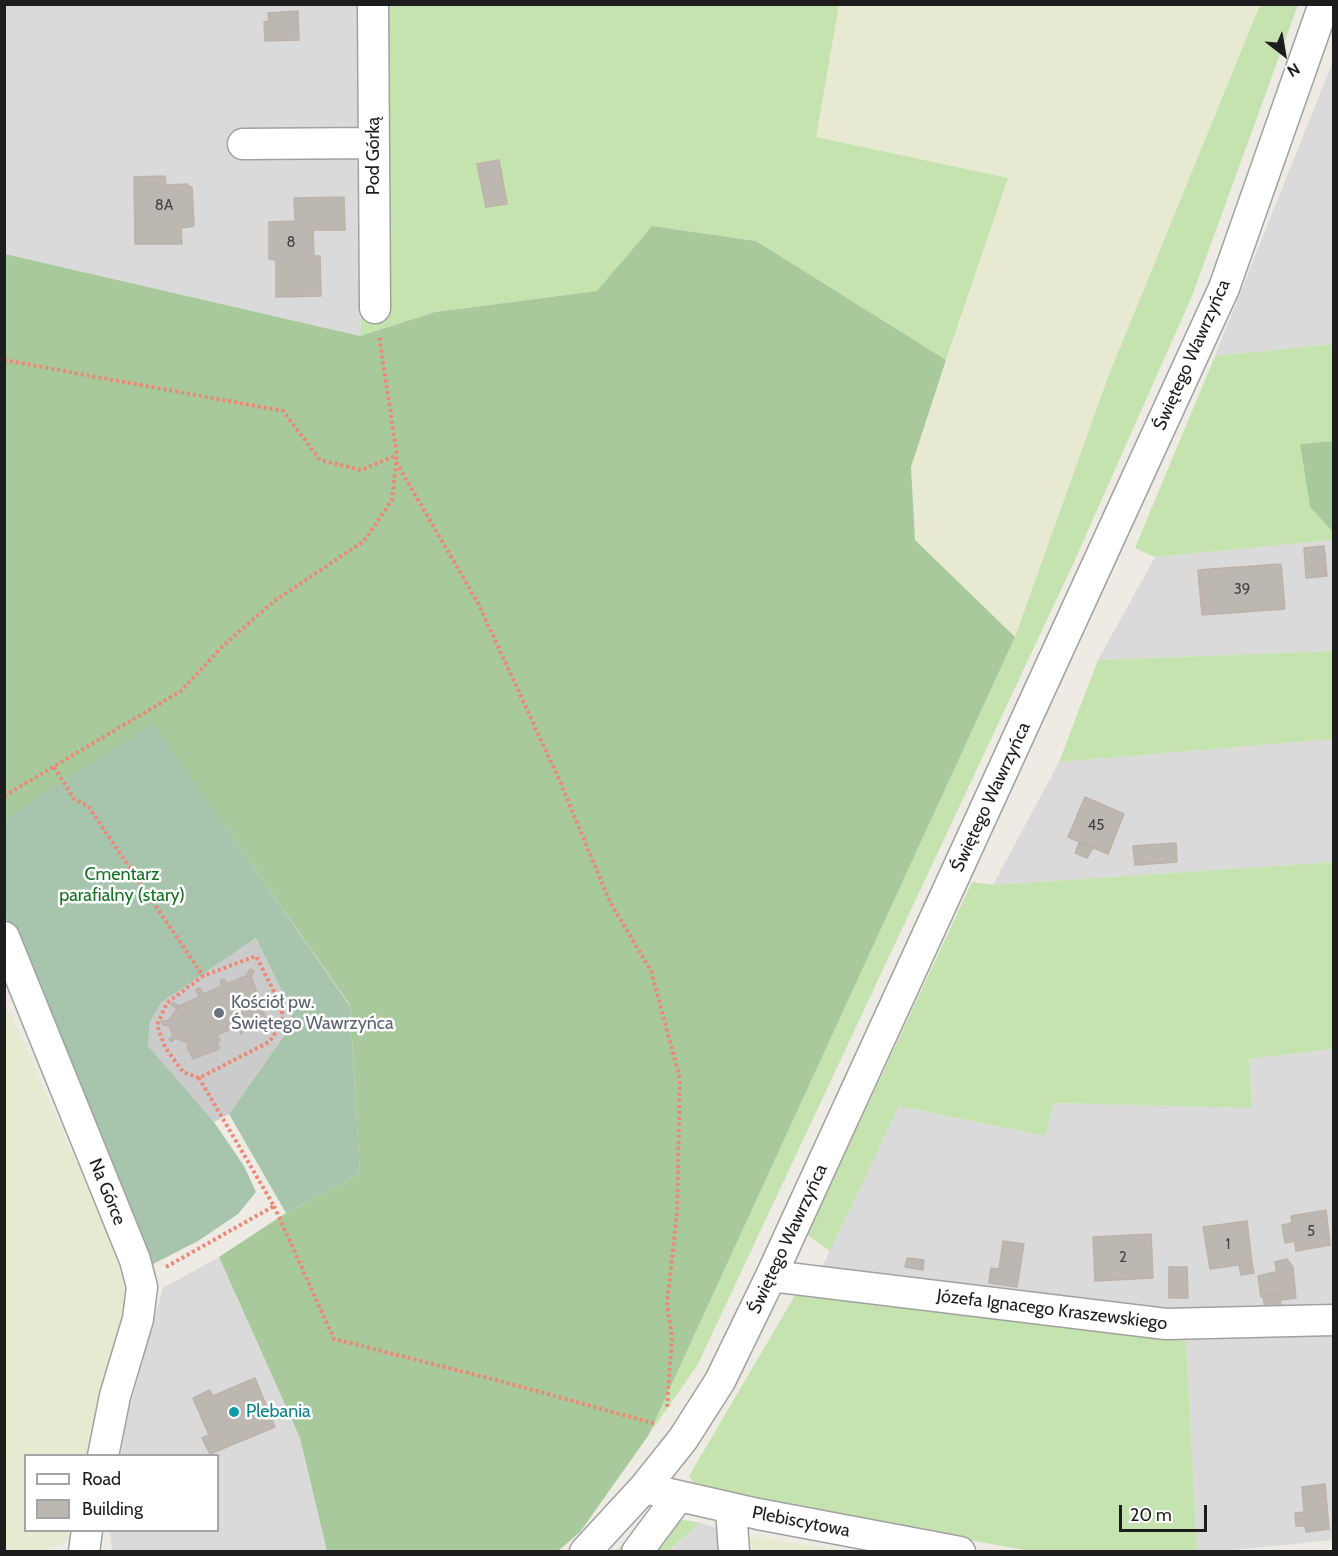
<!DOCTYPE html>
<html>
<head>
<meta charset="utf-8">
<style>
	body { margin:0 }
	#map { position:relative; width:1338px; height:1556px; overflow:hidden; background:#edebe4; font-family:Cabin,sans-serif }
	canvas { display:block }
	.frame { position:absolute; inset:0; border:6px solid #1d1d1d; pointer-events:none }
	.legend { position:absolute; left:24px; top:1454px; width:195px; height:78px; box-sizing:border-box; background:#fff; border:2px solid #a5a5a5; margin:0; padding:8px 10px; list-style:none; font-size:18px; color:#1d1d1d }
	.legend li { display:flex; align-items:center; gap:12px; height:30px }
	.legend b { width:30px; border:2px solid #a5a5a5 }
	.north { position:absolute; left:1254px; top:24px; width:60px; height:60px; -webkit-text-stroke:4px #fff; paint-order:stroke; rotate:149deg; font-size:16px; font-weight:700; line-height:24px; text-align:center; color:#1d1d1d }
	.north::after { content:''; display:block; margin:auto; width:21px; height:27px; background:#1d1d1d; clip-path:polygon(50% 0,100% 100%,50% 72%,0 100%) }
	.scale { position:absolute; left:1119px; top:1505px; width:88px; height:27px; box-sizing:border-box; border:3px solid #1d1d1d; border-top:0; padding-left:8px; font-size:18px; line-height:21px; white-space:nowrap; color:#1d1d1d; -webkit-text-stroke:4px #fff; paint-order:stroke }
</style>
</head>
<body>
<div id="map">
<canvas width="1338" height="1556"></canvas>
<div class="frame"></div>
<ul class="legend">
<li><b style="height:8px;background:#fff"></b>Road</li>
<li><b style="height:16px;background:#bdb7b1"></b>Building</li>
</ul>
<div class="north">N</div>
<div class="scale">20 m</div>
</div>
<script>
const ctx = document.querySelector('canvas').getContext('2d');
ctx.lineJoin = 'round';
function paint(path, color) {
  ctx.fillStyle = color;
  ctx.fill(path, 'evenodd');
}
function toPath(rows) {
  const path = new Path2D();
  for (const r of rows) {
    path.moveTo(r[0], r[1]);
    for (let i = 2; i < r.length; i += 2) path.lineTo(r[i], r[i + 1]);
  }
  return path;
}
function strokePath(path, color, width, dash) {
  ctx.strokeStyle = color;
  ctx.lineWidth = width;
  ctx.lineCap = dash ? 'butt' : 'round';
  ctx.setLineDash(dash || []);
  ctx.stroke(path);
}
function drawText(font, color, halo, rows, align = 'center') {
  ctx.font = font + ' Cabin,sans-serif';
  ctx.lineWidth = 5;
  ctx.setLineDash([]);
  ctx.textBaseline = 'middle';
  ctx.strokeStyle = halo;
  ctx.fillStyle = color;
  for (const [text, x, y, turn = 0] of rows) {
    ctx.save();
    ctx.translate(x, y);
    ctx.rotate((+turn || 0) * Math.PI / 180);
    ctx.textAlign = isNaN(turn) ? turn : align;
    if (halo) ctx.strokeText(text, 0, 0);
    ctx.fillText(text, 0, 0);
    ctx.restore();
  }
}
paint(toPath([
	[5,5,375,5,360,336,5,254],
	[1333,61,1333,344,1215,356],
	[1333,540,1333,651,1098,660,1155,557],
	[1333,739,1333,862,993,885,1059,762],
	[1333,1049,1333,1540,1222,1551,1197,1551,1186,1341,811,1290,899,1106,1045,1136,1053,1103,1252,1108,1249,1059],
	[219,1257,300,1438,327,1551,112,1551,110,1531,218,1530,218,1456,121,1455,127,1417,163,1288],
	[700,1523,742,1535,743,1551,669,1552]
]), '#dbdada');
paint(toPath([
	[256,938,292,1012,288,1030,229,1114,214,1122,148,1047,150,1022,161,1003]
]), '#cbcbcb');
paint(toPath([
	[839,5,1260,5,1108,377,1015,637,915,540,911,467,1008,178,815,137],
	[4,1012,11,1013,117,1256,125,1298,92,1455,26,1456,26,1530,76,1531,75,1536,45,1551,5,1551],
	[742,1535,845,1551,743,1551]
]), '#e7ead1');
paint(toPath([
	[375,5,839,5,816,137,1008,178,946,360,756,241,652,226,597,291,435,312,360,336],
	[1260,5,1298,5,1192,296,1074,562,698,1364,648,1436,1015,637,1108,377],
	[1333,344,1333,441,1300,444,1310,507,1333,532,1333,540,1155,557,1135,548,1215,356],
	[1333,651,1333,739,1059,762,1098,660],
	[1333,862,1333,1049,1249,1059,1252,1108,1054,1103,1045,1136,899,1106,830,1251,807,1235,972,882,993,885],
	[811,1290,1186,1341,1197,1551,1030,1551,700,1491,689,1476,797,1292],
	[654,1514,700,1523,669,1551,615,1552]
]), '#c5e3ae');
paint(toPath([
	[652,226,756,241,946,360,911,467,915,540,1015,637,648,1436,580,1532,558,1551,327,1551,300,1438,219,1257,286,1213,360,1173,350,1005,153,724,5,820,5,254,360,336,435,312,597,291],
	[1333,441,1334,441,1333,532,1310,507,1300,444]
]), '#a7c99c');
paint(toPath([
	[153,723,350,1006,360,1173,286,1213,229,1114,288,1030,292,1012,256,938,161,1003,150,1022,148,1046,214,1122,244,1166,256,1192,238,1214,198,1241,153,1264,5,916,5,820,62,781]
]), '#a7c4ad');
const building = toPath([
	[298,11,299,40,265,41,264,22,269,21,268,13,298,11],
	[499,160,507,204,486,207,477,164,499,160],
	[165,176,166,185,188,184,188,186,192,187,194,226,181,228,182,244,135,244,134,177,165,176],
	[344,197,345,230,313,230,314,256,320,256,321,296,276,297,276,260,269,259,269,222,295,221,294,198,344,197],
	[1324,546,1327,576,1306,578,1304,548,1324,546],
	[1281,564,1285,609,1202,615,1198,570,1281,564],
	[1085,797,1124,814,1108,854,1068,837,1085,797],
	[1079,843,1093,848,1087,858,1075,853,1079,843],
	[1176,843,1177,862,1135,865,1133,846,1176,843],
	[250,969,254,971,251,976,265,1016,271,1022,268,1025,261,1019,242,1025,244,1031,241,1034,237,1027,217,1035,220,1041,217,1041,219,1049,193,1059,187,1047,188,1043,176,1038,171,1042,169,1039,173,1036,169,1026,163,1025,161,1021,168,1021,177,1009,171,1005,173,1002,179,1006,199,997,196,989,200,988,203,994,222,986,220,981,224,979,227,984,246,976,250,969],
	[1326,1210,1330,1245,1296,1251,1291,1216,1326,1210],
	[1247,1221,1252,1263,1210,1269,1203,1227,1247,1221],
	[1292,1223,1295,1241,1285,1243,1282,1225,1292,1223],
	[1151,1234,1153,1278,1095,1281,1093,1237,1151,1234],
	[1003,1241,1024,1244,1017,1287,989,1283,991,1268,999,1269,1003,1241],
	[907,1258,924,1260,923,1270,905,1267,907,1258],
	[1287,1259,1293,1267,1296,1298,1281,1300,1275,1262,1287,1259],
	[1252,1263,1254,1273,1241,1275,1239,1265,1252,1263],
	[1169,1267,1187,1267,1188,1298,1169,1298,1169,1267],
	[1275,1272,1278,1294,1261,1297,1258,1276,1275,1272],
	[1279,1294,1281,1307,1265,1310,1263,1296,1279,1294],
	[255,1378,275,1427,210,1454,202,1438,209,1435,193,1398,210,1390,213,1396,255,1378],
	[1325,1484,1329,1529,1306,1532,1305,1526,1296,1526,1295,1513,1304,1512,1302,1487,1325,1484]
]);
paint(building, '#bdb7b1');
strokePath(building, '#bdb2a8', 1.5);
const minor = toPath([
	[373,4,375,308],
	[243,144,374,143],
	[4,937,135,1260,142,1287,138,1319,115,1396,103,1456],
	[771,1276,1166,1324,1334,1320],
	[644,1488,758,1514,960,1552],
	[731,1509,734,1552],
	[84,1552,87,1530],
	[585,1552,644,1488,683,1439,720,1381,771,1276,1224,288,1324,4],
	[637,1552,678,1497]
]);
strokePath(minor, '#a1a1a1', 33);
strokePath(toPath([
	[4,360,283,411,320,460,361,470,397,455],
	[396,462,478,603,558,777,610,902,651,971,661,1008,680,1079,677,1213,667,1304,672,1336,667,1407],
	[54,767,74,799,88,806,203,976,167,1003,157,1025,165,1047,183,1072,199,1078,269,1042,282,1024,282,1007,256,956,203,976],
	[4,796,181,691,224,645,273,602,364,541,392,500,397,455,379,336],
	[274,1206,334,1339,500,1381,656,1424],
	[166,1267,274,1206,199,1078]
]), '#ec8976', 4, [3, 3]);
strokePath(minor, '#fff', 30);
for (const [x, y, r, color] of [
	[219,1013,6,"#6b7280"],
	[234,1412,6,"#0f9aa8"]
]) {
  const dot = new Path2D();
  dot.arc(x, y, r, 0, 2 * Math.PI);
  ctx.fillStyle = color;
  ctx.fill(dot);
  strokePath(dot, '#fff', 2);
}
drawText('15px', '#454442', null, [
	["8A",164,206],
	["8",291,243],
	["39",1242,590],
	["45",1096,826],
	["5",1311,1232],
	["1",1228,1245],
	["2",1123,1258]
]);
drawText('18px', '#1d1d1d', '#fff', [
	["Pod Górką",374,156,-90],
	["Świętego Wawrzyńca",1192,355,-66],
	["Świętego Wawrzyńca",991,797,-65],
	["Na Górce",107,1192,68],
	["Świętego Wawrzyńca",788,1239,-65],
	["Józefa Ignacego Kraszewskiego",1052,1310,7],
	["Plebiscytowa",801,1522,11]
]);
drawText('18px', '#157122', '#fff', [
	["Cmentarz",122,875],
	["parafialny (stary)",122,896]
]);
drawText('18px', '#5b616d', '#fff', [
	["Kościół pw.",231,1003],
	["Świętego Wawrzyńca",231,1024]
], 'left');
drawText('18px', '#0d838f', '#fff', [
	["Plebania",246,1412]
], 'left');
</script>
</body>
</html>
